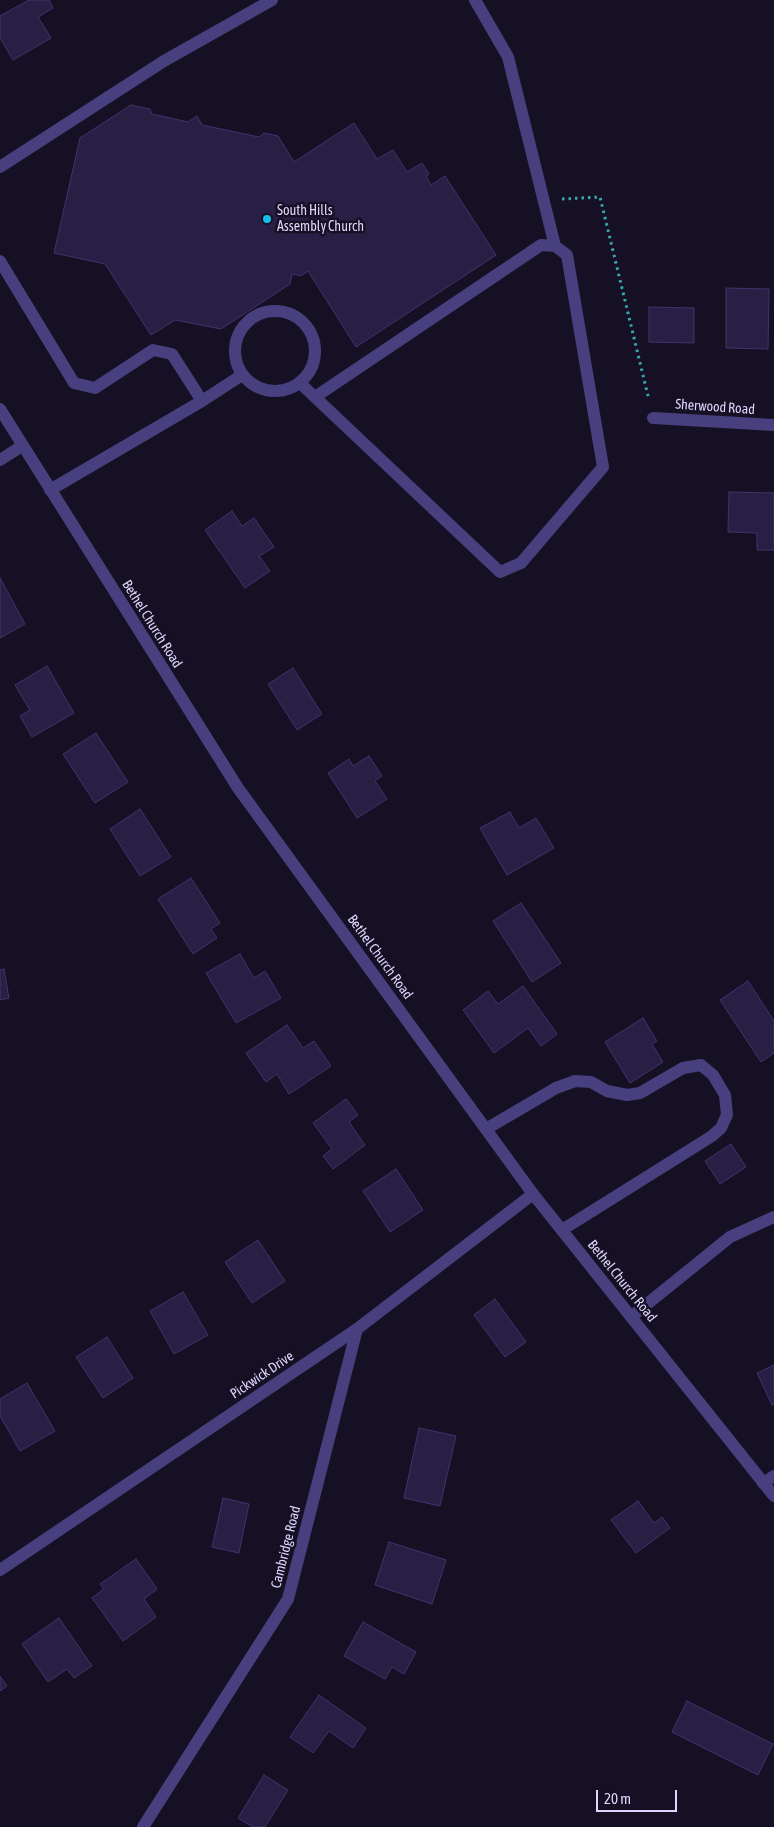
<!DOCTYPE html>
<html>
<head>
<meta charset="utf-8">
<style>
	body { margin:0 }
	#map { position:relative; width:774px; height:1827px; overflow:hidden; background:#161024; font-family:"Asap Condensed",sans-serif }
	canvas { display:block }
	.scale { position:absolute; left:596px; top:1790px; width:81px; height:22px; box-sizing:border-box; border:2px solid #ded6fc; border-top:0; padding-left:6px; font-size:15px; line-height:18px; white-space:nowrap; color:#ded6fc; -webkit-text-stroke:4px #161024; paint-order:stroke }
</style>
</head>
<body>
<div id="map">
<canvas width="774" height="1827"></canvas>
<div class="scale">20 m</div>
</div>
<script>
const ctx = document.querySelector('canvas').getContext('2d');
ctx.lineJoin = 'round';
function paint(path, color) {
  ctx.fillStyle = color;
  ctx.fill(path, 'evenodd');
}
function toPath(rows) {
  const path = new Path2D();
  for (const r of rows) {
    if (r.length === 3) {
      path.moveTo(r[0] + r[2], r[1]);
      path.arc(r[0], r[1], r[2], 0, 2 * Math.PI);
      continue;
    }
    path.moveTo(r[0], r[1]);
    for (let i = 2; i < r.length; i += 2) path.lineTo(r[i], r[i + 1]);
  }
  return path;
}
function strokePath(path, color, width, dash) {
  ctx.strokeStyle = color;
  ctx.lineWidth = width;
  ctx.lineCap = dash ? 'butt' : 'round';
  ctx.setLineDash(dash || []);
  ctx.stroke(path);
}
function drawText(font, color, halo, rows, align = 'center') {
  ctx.font = font + ' "Asap Condensed",sans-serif';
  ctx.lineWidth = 5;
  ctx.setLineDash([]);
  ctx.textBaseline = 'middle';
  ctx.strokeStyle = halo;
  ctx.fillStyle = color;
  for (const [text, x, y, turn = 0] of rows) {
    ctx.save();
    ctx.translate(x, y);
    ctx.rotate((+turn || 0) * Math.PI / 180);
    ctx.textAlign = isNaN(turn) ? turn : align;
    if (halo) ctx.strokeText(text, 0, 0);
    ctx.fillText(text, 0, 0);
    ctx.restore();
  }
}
const building = toPath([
	[29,0,49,0,53,8,38,17,51,38,13,60,0,38,0,16,29,0],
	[131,105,150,109,152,114,188,122,197,116,202,125,259,137,264,133,278,136,294,162,354,123,377,159,393,150,407,172,422,163,429,174,426,176,431,185,445,176,496,255,356,347,308,271,301,276,292,274,290,284,221,329,175,320,151,335,105,264,54,253,80,138,131,105],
	[726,288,769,289,768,349,726,348,726,288],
	[649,307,694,308,694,343,649,342,649,307],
	[729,492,774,493,774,550,757,550,757,533,728,532,729,492],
	[232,511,242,526,254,518,274,547,259,556,270,571,245,588,205,530,232,511],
	[0,578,25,624,0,638,0,578],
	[47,666,74,713,32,737,20,716,30,710,15,685,47,666],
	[293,668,322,714,297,730,268,684,293,668],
	[96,733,128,782,95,803,63,754,96,733],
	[369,756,382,776,375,781,387,799,357,818,328,773,349,759,353,766,369,756],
	[140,809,171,857,140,876,110,829,140,809],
	[510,812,519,828,536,818,554,848,507,875,480,828,510,812],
	[191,878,220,923,211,929,217,938,193,954,158,899,191,878],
	[521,903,561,963,532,982,493,921,521,903],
	[240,954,254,978,265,971,281,998,236,1023,206,973,240,954],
	[4,969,9,998,0,1000,0,970,4,969],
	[748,981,774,1021,774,1053,761,1062,720,1000,748,981],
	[523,986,557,1034,541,1046,528,1028,494,1053,463,1010,488,991,498,1004,523,986],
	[643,1018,657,1041,652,1044,663,1062,630,1083,605,1042,643,1018],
	[287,1025,303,1048,314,1041,331,1066,289,1094,277,1074,266,1082,246,1053,287,1025],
	[346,1099,358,1115,349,1122,365,1145,333,1169,323,1156,332,1149,313,1123,346,1099],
	[731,1144,746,1167,720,1184,705,1161,731,1144],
	[396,1169,423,1210,390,1232,363,1191,396,1169],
	[258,1240,285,1281,252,1303,225,1262,258,1240],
	[183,1292,208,1335,174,1354,150,1311,183,1292],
	[495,1299,526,1342,505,1357,474,1315,495,1299],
	[107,1337,133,1378,103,1398,76,1357,107,1337],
	[774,1365,774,1404,772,1405,757,1373,774,1365],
	[27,1383,55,1431,20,1451,0,1416,0,1399,27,1383],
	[419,1428,456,1436,440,1506,404,1498,419,1428],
	[223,1498,249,1504,239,1553,212,1547,223,1498],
	[638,1501,654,1523,662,1517,670,1528,636,1553,611,1520,638,1501],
	[389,1542,446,1560,432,1604,375,1585,389,1542],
	[136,1559,157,1589,144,1599,156,1617,123,1641,92,1598,104,1589,100,1584,136,1559],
	[59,1618,92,1666,74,1678,67,1669,48,1682,22,1644,59,1618],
	[363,1622,416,1652,404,1674,392,1667,385,1679,344,1656,363,1622],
	[0,1676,7,1686,0,1691,0,1676],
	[319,1695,366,1728,353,1748,329,1731,313,1753,290,1737,319,1695],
	[687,1701,773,1744,758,1775,672,1732,687,1701],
	[264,1775,288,1790,265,1827,253,1827,238,1818,264,1775]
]);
paint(building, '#291e43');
strokePath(building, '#44326d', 1);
strokePath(toPath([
	[562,199,600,197,649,400]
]), '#39a8ad', 3, [2.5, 4]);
strokePath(toPath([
	[475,0,508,57,555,246],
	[0,167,164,61,272,0],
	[0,261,74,383,95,388,153,350,172,354,202,401],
	[275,351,40],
	[300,383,500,572,521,563,603,467,567,255,555,246,541,245,315,397],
	[50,490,202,401,242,375],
	[486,1129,556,1088,575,1081,591,1082,607,1091,627,1095,640,1093,683,1068,701,1065,713,1075,725,1095,727,1115,721,1128,712,1136,562,1230],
	[631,1317,730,1237,774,1217],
	[763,1483,774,1476]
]), '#48407e', 12);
strokePath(toPath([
	[653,418,774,425],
	[0,460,22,446],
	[0,1570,357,1329,533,1194],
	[143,1827,288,1599,357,1329]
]), '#48407e', 12);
strokePath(toPath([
	[0,409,238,788,533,1194,774,1496]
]), '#48407e', 12);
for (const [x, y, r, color] of [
	[267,219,5,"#14bfea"]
]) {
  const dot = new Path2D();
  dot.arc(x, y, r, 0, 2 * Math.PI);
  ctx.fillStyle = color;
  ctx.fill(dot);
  strokePath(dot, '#161024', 2);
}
drawText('14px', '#ded6fc', '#161024', [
	["South Hills",277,211],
	["Assembly Church",277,227]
], 'left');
drawText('14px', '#ded6fc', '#161024', [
	["Sherwood Road",715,407,4],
	["Bethel Church Road",152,624,58],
	["Bethel Church Road",380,957,54],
	["Bethel Church Road",622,1281,51],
	["Pickwick Drive",262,1375,-34],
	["Cambridge Road",286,1547,-76]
]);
</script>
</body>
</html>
